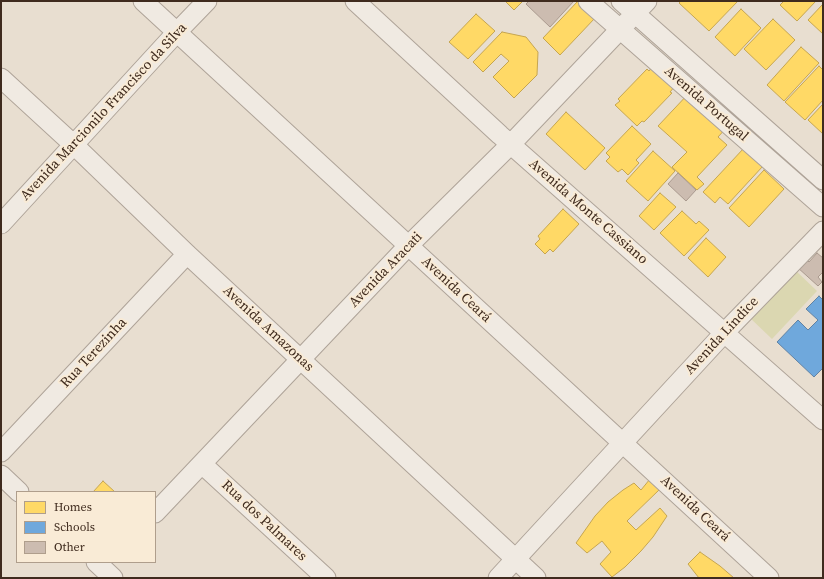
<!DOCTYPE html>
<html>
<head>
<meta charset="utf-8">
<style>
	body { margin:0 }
	#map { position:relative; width:824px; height:579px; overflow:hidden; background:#e8ded0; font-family:"Source Serif 4",serif }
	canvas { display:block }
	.frame { position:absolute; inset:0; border:2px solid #3f2b1e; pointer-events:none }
	.legend { position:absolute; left:16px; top:491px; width:140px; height:72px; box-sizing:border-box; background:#f9ebd6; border:1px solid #af9e8c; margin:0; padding:5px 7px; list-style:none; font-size:12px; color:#3f2b1e }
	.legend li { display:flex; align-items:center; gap:8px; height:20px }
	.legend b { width:20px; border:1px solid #af9e8c }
</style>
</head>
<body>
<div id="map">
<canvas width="824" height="579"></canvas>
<div class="frame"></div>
<ul class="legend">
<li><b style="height:11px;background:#ffd966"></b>Homes</li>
<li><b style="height:11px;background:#6fa8dc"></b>Schools</li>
<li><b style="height:11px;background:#ccbcb0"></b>Other</li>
</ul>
</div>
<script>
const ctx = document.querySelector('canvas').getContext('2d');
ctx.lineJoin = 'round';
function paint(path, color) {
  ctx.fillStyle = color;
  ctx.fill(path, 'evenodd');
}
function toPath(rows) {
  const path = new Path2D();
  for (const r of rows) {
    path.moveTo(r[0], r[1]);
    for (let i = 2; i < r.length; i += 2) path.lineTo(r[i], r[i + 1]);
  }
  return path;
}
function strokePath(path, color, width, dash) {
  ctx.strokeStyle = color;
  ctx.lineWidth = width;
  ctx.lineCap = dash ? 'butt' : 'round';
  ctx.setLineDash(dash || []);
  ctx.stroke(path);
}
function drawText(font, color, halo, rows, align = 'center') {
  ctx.font = font + ' "Source Serif 4",serif';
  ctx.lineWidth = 4;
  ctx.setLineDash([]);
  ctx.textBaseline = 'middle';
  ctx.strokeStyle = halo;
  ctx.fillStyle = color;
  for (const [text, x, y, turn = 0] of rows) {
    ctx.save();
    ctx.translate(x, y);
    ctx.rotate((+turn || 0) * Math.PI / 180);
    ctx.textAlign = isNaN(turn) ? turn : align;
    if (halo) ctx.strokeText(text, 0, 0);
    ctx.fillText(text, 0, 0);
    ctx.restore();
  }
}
paint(toPath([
	[793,268,817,291,772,339,748,316]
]), '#dbd7b1');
const homes = toPath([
	[505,1,523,1,514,10,505,1],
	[578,1,595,18,560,55,543,38,578,1],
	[681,1,738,1,709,31,679,3,681,1],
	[784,1,816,1,797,21,780,5,784,1],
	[823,4,823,34,808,20,823,4],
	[741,9,761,28,735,56,715,37,741,9],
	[476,14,495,31,468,59,449,42,476,14],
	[773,19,795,40,766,70,744,49,773,19],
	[502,32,526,37,538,52,537,75,514,98,493,77,509,61,501,54,483,72,473,62,502,32],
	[801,47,819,63,784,101,767,85,801,47],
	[653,66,675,86,670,92,672,93,644,122,642,121,637,126,615,105,620,101,618,99,647,69,649,71,653,66],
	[819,66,823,70,823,100,805,120,785,102,819,66],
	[690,92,727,127,718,137,727,145,697,177,704,184,697,190,672,167,687,152,658,126,690,92],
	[823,104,823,134,808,120,823,104],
	[566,112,605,148,585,170,546,134,566,112],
	[632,126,651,144,636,160,639,163,628,175,622,169,618,172,606,161,610,157,606,153,632,126],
	[744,148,763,166,728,204,720,197,715,203,703,192,744,148],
	[653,151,675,171,648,201,626,181,653,151],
	[764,170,784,189,749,227,729,208,764,170],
	[660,193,676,207,654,230,639,216,660,193],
	[563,209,579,224,553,252,550,249,545,254,535,244,540,239,538,236,563,209],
	[682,211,696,224,699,221,709,230,684,256,660,233,682,211],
	[706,238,726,257,708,277,688,258,706,238],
	[650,479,660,489,627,521,636,530,660,508,667,516,653,537,641,551,625,567,612,577,600,564,611,552,602,541,587,553,576,543,595,516,608,502,623,490,634,483,641,490,650,479],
	[103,481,115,492,93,492,103,481],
	[700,552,720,566,734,578,699,578,688,564,700,552]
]);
paint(homes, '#ffd966');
strokePath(homes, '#c5a550', 1);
const schools = toPath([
	[819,296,823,300,823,368,814,377,777,342,798,320,808,330,818,320,806,309,819,296]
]);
paint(schools, '#6fa8dc');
strokePath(schools, '#6182a3', 1);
const building = toPath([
	[529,1,574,1,550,27,526,4,529,1],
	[678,173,696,190,686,201,668,184,678,173],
	[817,253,823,258,823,272,818,277,822,282,818,286,797,267,805,258,809,262,817,253]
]);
paint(building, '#ccbcb0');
strokePath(building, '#a9998e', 1);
const minor = toPath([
	[143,1,769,578],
	[355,1,500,135,823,420],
	[588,1,823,207],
	[621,1,823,180],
	[1,78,74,145,187,254,536,578],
	[1,224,177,32,207,1],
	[1,452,187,254],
	[202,464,326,578],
	[1,475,19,492],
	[155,513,408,246,511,144,647,1],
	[96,562,113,578],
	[498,578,725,332,823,231]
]);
strokePath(minor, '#aea398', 21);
strokePath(minor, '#f0eae2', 19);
drawText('14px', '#3f2b1e', '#f9ebd6', [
	["Avenida Portugal",706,104,41],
	["Avenida Marcionilo Francisco da Silva",104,112,-47],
	["Avenida Monte Cassiano",588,212,41],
	["Avenida Aracati",386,270,-46],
	["Avenida Ceará",456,290,43],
	["Avenida Amazonas",268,329,43],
	["Avenida Lindice",722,336,-47],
	["Rua Terezinha",94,353,-47],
	["Avenida Ceará",695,509,43],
	["Rua dos Palmares",264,521,43]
]);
</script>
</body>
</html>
